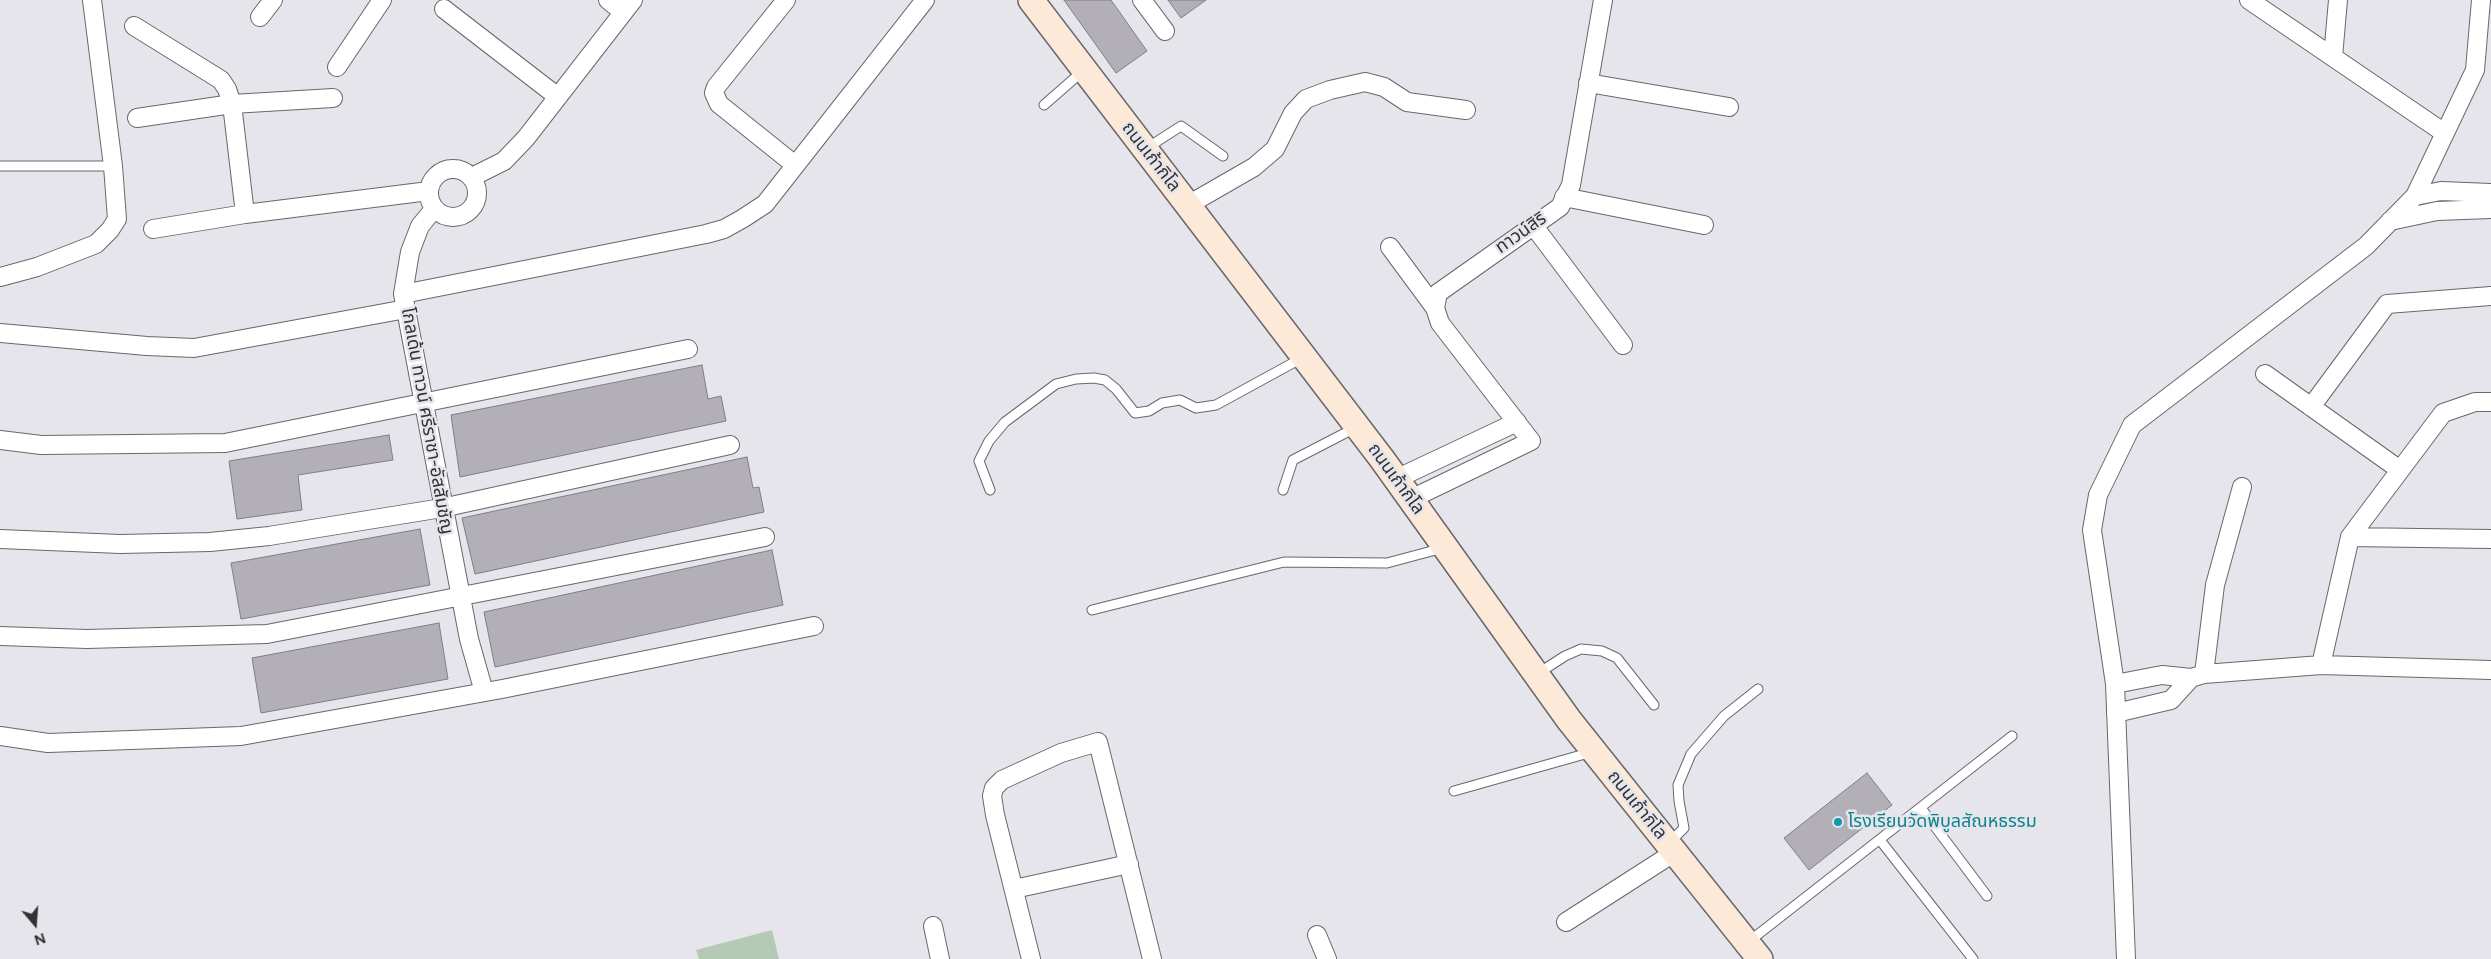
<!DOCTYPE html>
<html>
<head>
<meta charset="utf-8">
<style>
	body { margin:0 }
	#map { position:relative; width:2491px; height:959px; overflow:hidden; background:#e6e5eb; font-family:Figtree,sans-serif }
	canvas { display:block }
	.north { position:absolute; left:10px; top:899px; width:50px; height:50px; -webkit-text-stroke:4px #e6e5eb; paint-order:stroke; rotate:162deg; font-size:14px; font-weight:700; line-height:20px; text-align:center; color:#323134 }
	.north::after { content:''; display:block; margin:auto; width:18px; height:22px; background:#323134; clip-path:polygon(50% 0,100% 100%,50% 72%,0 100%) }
</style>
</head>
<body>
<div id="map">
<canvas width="2491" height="959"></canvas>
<div class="north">N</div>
</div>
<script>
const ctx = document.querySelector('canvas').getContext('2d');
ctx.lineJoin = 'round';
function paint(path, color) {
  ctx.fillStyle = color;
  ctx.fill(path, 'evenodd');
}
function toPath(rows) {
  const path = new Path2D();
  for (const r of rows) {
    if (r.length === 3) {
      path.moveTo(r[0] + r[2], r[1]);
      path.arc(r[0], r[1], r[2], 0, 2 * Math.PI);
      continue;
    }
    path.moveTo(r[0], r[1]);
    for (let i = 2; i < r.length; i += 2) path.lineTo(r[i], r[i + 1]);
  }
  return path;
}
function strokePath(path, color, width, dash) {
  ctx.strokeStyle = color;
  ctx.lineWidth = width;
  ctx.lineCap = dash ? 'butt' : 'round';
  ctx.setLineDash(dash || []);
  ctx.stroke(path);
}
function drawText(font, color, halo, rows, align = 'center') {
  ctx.font = font + ' Figtree,"Noto Sans Thai",sans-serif';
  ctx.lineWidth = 5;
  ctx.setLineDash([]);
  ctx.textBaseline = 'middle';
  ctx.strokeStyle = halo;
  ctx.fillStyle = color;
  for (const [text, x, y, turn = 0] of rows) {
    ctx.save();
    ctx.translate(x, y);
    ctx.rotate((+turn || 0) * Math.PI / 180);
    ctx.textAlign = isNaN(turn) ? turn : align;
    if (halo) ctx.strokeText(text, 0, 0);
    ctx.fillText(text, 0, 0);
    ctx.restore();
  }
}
paint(toPath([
	[772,930,779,959,699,959,696,950]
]), '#b4cab4');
const building = toPath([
	[1064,0,1111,0,1147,51,1116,73,1064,0],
	[1168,0,1206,0,1181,18,1168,0],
	[702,365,708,399,721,396,726,421,460,477,451,415,702,365],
	[389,435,393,460,298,475,302,510,237,519,229,461,389,435],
	[747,457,753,488,759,487,764,512,475,574,462,518,747,457],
	[420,529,430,585,241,619,231,563,420,529],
	[772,550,783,605,495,667,484,612,772,550],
	[439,623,448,679,261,713,252,658,439,623],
	[1867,773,1892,805,1809,870,1784,838,1867,773]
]);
paint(building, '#b2b0b6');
strokePath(building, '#807e84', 1);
const lane = toPath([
	[1044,105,1084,70],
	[1147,148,1181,126,1223,156],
	[0,166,113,166],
	[990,490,979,461,989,441,1005,422,1056,384,1076,379,1094,378,1105,380,1116,389,1135,413,1149,411,1162,403,1180,400,1196,408,1216,405,1302,358],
	[1283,490,1293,460,1355,428],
	[1092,610,1284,562,1387,563,1443,548],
	[1537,674,1565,656,1581,649,1602,651,1617,658,1654,705],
	[1454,791,1592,752],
	[1921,808,1987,896],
	[1880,840,1973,959],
	[1670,842,1684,828,1679,801,1678,785,1691,754,1724,716,1758,689],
	[1747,943,2012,736]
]);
const street = toPath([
	[608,0,623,12],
	[786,0,716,87,714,93,719,104,795,165],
	[1142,0,1165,31],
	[2249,0,2443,132],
	[444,9,558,97],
	[260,17,273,0],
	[134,26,221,80,227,89,232,104,333,98],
	[2333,57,2338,0],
	[337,67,382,0],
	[1588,83,1729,107],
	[137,118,232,104,245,214],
	[453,193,24],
	[472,177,504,161,526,138,633,0],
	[2415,196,2441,191,2491,193],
	[1564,197,1704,225],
	[1188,205,1254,167,1275,149,1293,113,1306,99,1330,90,1365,82,1384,87,1407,102,1466,110],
	[434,209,420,226,410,252,403,294,469,639,484,692],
	[2390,221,2437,211,2491,209],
	[1533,225,1623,345],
	[153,229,245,214,429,191],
	[1390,247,1435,308],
	[0,277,37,267,96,244,110,230,117,219,113,166,92,0],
	[403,294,706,234,724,229,742,219,765,204,925,0],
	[0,333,147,346,194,348,406,309],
	[2265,374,2400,470],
	[2311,407,2387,304,2491,296],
	[0,440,41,445,225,443,688,349],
	[1396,479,1517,422],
	[1411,499,1531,441,1440,323,1435,308,1438,293,1560,207,1571,185,1603,0],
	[2350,537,2491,539],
	[0,539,120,544,210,542,269,536,442,508,730,445],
	[0,636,87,639,267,634,765,537],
	[2321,665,2350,537,2443,413,2475,402,2491,402],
	[2204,674,2215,585,2242,487],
	[2115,684,2162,675,2191,678,2204,674,2321,665,2491,670],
	[2116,713,2171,700,2191,678],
	[0,736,48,743,241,736,502,689,814,626],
	[1014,889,1129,864],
	[1566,922,1675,852],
	[933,926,940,959],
	[1317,935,1327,959],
	[1031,959,995,815,992,796,994,788,1002,780,1061,753,1098,742,1152,959],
	[2126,959,2115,684,2092,530,2098,495,2132,425,2366,246,2415,196,2475,70,2481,0]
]);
const secondary = toPath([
	[1031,0,1382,459,1569,720,1760,959]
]);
strokePath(lane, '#68676c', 11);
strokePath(street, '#68676c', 20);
strokePath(secondary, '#68676c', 28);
strokePath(lane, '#fff', 9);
strokePath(street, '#fff', 18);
strokePath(secondary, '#fde9d8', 25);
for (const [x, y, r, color] of [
	[1838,822,5,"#0f9aa8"]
]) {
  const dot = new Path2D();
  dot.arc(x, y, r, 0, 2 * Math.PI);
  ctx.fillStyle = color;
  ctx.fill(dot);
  strokePath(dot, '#e6e5eb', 2);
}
drawText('18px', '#323134', '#e6e5eb', [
	["ถนนเก้ากิโล",1151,157,52],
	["ทาวน์สิริ",1521,233,-35],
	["โกลเด้น ทาวน์ ศรีราชา-อัสสัมชัญ",427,421,80],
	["ถนนเก้ากิโล",1396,479,54],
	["ถนนเก้ากิโล",1637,805,51]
]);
drawText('18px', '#0d838f', '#e6e5eb', [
	["โรงเรียนวัดพิบูลสัณหธรรม",1848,822]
], 'left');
</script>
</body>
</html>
